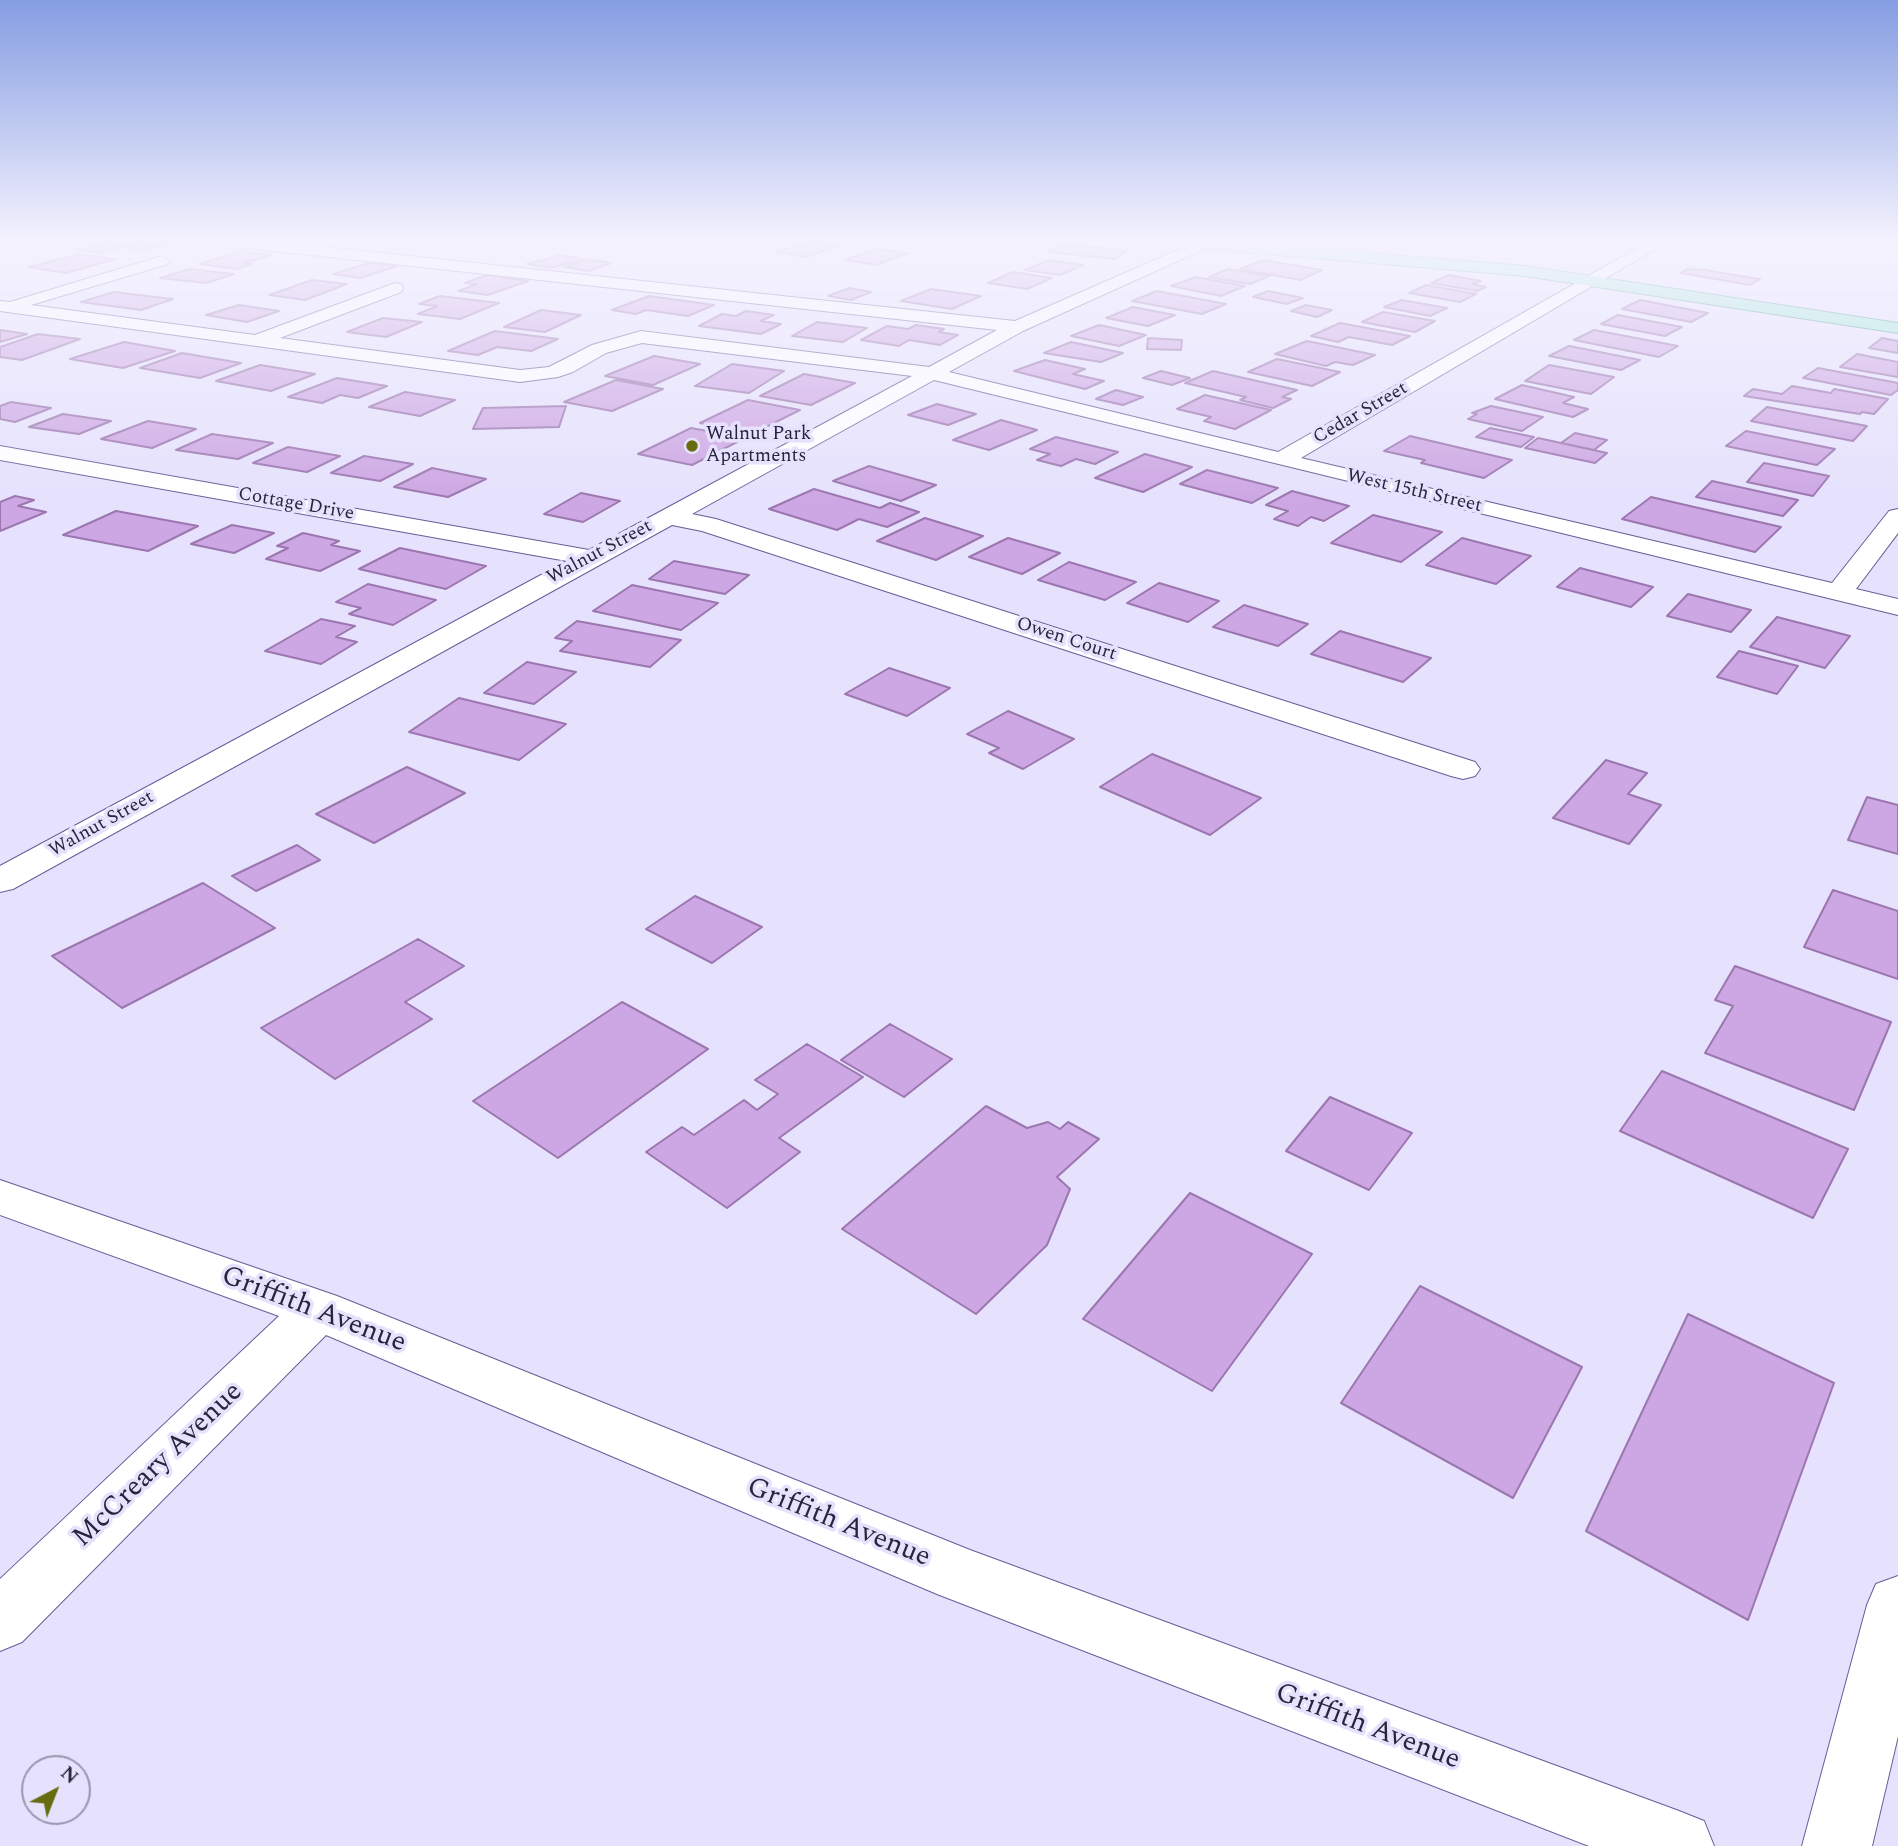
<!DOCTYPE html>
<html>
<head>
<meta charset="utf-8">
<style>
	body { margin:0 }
	#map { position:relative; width:1898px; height:1846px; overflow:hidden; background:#e6e2fd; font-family:Spectral,serif }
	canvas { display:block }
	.north { position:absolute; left:21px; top:1755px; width:70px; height:70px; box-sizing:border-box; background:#e6e2fd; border:2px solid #9a96b0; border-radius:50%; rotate:42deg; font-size:19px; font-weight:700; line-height:28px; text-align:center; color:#29233c }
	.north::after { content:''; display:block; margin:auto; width:24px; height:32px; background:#666c0f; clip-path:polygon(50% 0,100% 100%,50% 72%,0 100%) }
</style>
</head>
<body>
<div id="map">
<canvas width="1898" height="1846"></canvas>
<div class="north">N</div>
</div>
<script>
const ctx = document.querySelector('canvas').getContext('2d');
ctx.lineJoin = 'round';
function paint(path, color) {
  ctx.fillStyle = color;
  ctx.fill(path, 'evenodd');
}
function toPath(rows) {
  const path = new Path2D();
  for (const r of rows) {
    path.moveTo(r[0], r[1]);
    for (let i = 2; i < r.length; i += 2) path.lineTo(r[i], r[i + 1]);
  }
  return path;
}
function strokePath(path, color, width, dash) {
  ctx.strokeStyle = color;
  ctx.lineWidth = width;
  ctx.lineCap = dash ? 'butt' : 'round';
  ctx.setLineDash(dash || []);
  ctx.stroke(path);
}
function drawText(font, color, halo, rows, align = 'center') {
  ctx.font = font + ' Spectral,serif';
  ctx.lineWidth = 7;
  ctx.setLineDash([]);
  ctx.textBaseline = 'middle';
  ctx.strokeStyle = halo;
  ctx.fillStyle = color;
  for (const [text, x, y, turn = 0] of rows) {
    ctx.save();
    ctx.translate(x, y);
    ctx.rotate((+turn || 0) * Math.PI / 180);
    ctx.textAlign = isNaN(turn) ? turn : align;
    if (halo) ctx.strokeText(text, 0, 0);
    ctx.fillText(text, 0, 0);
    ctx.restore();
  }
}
const building = toPath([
	[94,242,163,242,172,243,144,250,122,247,100,253,77,250,102,244,94,242],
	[806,242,817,242,839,245,806,257,776,252,806,242],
	[1060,244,1127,250,1115,259,1048,252,1060,244],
	[877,249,908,253,876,265,845,260,877,249],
	[242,251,271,255,244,263,252,264,237,269,200,264,242,251],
	[79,254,115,259,66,273,29,267,79,254],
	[560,255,583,259,551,268,527,264,560,255],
	[588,259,611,263,588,271,565,267,588,259],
	[1049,260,1083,265,1060,275,1025,270,1049,260],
	[1263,260,1322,270,1300,280,1240,269,1263,260],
	[369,263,397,266,361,278,333,274,369,263],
	[189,269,234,274,206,283,160,278,189,269],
	[1228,269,1269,276,1250,284,1209,277,1228,269],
	[1687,269,1705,270,1760,279,1750,285,1681,273,1687,269],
	[1013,272,1052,278,1027,289,988,283,1013,272],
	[487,275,528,281,488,295,458,291,477,284,465,283,487,275],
	[1449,275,1481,281,1472,284,1486,287,1477,291,1431,283,1449,275],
	[1196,277,1245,286,1221,296,1171,286,1196,277],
	[312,280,347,284,305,300,269,295,312,280],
	[1426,285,1476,294,1460,302,1409,293,1426,285],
	[849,288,871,292,851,300,828,296,849,288],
	[931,289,981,296,952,309,901,301,931,289],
	[1157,291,1226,304,1202,314,1132,301,1157,291],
	[1268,291,1303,298,1287,304,1253,297,1268,291],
	[114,292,173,299,141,310,81,302,114,292],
	[440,296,499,303,460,319,418,314,437,306,419,304,440,296],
	[649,296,714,305,688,316,646,310,636,314,612,310,649,296],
	[1402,300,1447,308,1430,316,1384,307,1402,300],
	[1640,300,1708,313,1691,322,1622,309,1640,300],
	[239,305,279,311,247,322,206,315,239,305],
	[1306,305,1332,310,1317,317,1291,311,1306,305],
	[1133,307,1175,315,1148,326,1106,318,1133,307],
	[541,310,581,315,545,332,504,327,541,310],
	[746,311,774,315,761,321,781,324,761,334,699,326,722,314,736,316,746,311],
	[1383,312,1435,321,1415,332,1362,322,1383,312],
	[1618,315,1682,327,1665,336,1601,324,1618,315],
	[383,318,422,322,386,337,347,332,383,318],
	[817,322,867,328,843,342,792,336,817,322],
	[1340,323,1410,336,1392,345,1349,337,1338,342,1311,336,1340,323],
	[916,325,944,329,939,332,958,335,940,345,909,340,899,346,861,340,887,326,908,329,916,325],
	[1099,325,1146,335,1119,346,1071,336,1099,325],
	[0,330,27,334,0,342,0,330],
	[1594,330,1678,346,1659,357,1574,340,1594,330],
	[495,331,558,339,531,351,497,347,478,355,448,351,495,331],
	[38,334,80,339,22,360,0,357,0,347,38,334],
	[1148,338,1182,340,1181,350,1147,349,1148,338],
	[1882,338,1898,341,1898,353,1869,348,1882,338],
	[1307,341,1375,355,1353,365,1335,362,1326,366,1275,354,1307,341],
	[124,342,175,351,123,368,70,359,124,342],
	[1071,342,1123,353,1101,362,1044,353,1071,342],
	[1569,346,1640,360,1621,370,1549,356,1569,346],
	[182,353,241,363,200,378,140,368,182,353],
	[1857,354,1898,362,1898,377,1840,367,1857,354],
	[654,356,700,364,653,385,605,376,654,356],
	[1277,359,1340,372,1312,386,1248,372,1277,359],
	[1045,360,1085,369,1073,374,1104,381,1085,389,1014,371,1045,360],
	[732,364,784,371,749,393,695,386,732,364],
	[260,365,315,374,271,391,216,381,260,365],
	[1549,365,1614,377,1591,394,1525,381,1549,365],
	[1818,368,1898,383,1898,390,1891,395,1803,378,1818,368],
	[1161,371,1190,378,1172,385,1143,378,1161,371],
	[1213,371,1297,390,1282,397,1291,399,1273,408,1240,400,1246,397,1185,383,1213,371],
	[804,374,855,383,811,405,760,396,804,374],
	[337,378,387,386,358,398,340,395,322,403,288,397,337,378],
	[616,380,663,389,612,411,564,402,616,380],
	[1522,385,1574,397,1563,403,1588,409,1573,417,1495,399,1522,385],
	[1792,386,1831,393,1834,389,1888,399,1874,414,1862,412,1860,414,1744,396,1753,389,1782,394,1792,386],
	[1116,390,1143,397,1123,405,1096,399,1116,390],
	[405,392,455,400,420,416,369,407,405,392],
	[1205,395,1271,410,1235,429,1204,421,1211,417,1177,409,1205,395],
	[748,400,800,410,752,434,700,423,748,400],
	[11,402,51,408,15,422,0,419,0,406,11,402],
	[937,404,976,414,948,425,908,415,937,404],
	[566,406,559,427,473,429,483,408,566,406],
	[1491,406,1543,417,1522,431,1468,419,1477,414,1472,413,1491,406],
	[1767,407,1867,426,1853,441,1751,421,1767,407],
	[63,414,111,421,79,434,29,427,63,414],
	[1001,420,1037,430,989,450,953,440,1001,420],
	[148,421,196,429,152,448,101,439,148,421],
	[691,428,745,438,692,465,638,454,691,428],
	[1490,428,1534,437,1521,447,1476,437,1490,428],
	[1746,431,1835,449,1817,465,1726,446,1746,431],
	[1575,433,1607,440,1594,450,1561,443,1575,433],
	[212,434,273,443,238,459,176,450,212,434],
	[1410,436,1512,460,1484,478,1421,463,1425,460,1384,451,1410,436],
	[1056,437,1118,452,1095,464,1076,459,1061,466,1037,460,1050,454,1030,449,1056,437],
	[1538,438,1607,453,1595,463,1525,448,1538,438],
	[288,447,340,456,307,472,253,463,288,447],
	[1145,454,1192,467,1143,492,1095,478,1145,454],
	[364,456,413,464,380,481,331,473,364,456],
	[1764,463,1829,476,1813,496,1747,482,1764,463],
	[869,466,936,485,901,501,833,481,869,466],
	[432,468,486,479,448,497,394,487,432,468],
	[1207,470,1278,488,1252,503,1180,484,1207,470],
	[1712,481,1798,500,1783,516,1696,497,1712,481],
	[814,489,880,508,890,503,919,512,887,527,859,519,837,530,769,509,814,489],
	[1292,491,1349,506,1324,521,1311,517,1298,526,1274,519,1288,511,1266,505,1292,491],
	[581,493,620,501,583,522,544,514,581,493],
	[15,496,34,500,18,506,46,512,0,531,0,502,15,496],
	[1651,497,1781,527,1755,552,1622,519,1651,497],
	[116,511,198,526,148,551,63,535,116,511],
	[1373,515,1442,532,1401,562,1331,543,1373,515],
	[925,518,983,536,936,560,877,541,925,518],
	[232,525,274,533,234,553,191,544,232,525],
	[303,533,339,541,331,545,360,551,320,571,266,559,288,548,277,546,303,533],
	[1008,538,1060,553,1022,574,969,557,1008,538],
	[1462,538,1531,556,1496,584,1426,565,1462,538],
	[400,548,486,566,446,589,359,569,400,548],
	[674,561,749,575,725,594,649,579,674,561],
	[1069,562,1136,582,1105,600,1038,580,1069,562],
	[1580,568,1653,587,1631,607,1557,587,1580,568],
	[1159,583,1219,601,1188,622,1127,603,1159,583],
	[368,584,436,600,393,625,349,614,361,608,336,602,368,584],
	[632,585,718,603,681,630,593,611,632,585],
	[1688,594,1751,610,1731,632,1667,616,1688,594],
	[1244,605,1308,624,1278,646,1213,627,1244,605],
	[1777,617,1850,636,1825,668,1750,647,1777,617],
	[321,619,355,626,336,637,357,642,321,664,265,651,321,619],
	[577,621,681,640,650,667,560,651,572,641,555,638,577,621],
	[1340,631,1431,658,1403,682,1311,654,1340,631],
	[1739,651,1798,666,1777,694,1717,677,1739,651],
	[527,662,576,672,534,704,484,693,527,662],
	[889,668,950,688,907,716,845,694,889,668],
	[459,698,566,724,519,760,409,732,459,698],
	[1008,711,1074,739,1023,769,989,753,999,748,967,734,1008,711],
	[1152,754,1261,798,1210,835,1100,787,1152,754],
	[1606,760,1647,773,1628,794,1661,805,1629,844,1553,818,1606,760],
	[407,767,465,793,374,843,316,814,407,767],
	[1867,797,1898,805,1898,854,1848,840,1867,797],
	[297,845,320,860,256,891,232,876,297,845],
	[203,883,275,928,122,1008,52,956,203,883],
	[1833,890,1898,911,1898,979,1804,947,1833,890],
	[695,896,762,927,712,963,646,929,695,896],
	[418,939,464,966,405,1002,432,1019,335,1079,261,1028,418,939],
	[1735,966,1891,1022,1854,1110,1705,1053,1733,1006,1715,1000,1735,966],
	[622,1002,708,1049,558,1158,473,1101,622,1002],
	[890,1024,952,1059,904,1097,841,1060,890,1024],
	[807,1044,863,1077,779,1138,800,1152,727,1208,646,1152,682,1127,694,1135,744,1100,757,1110,778,1094,755,1080,807,1044],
	[1662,1071,1848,1149,1813,1218,1620,1131,1662,1071],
	[1330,1097,1412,1133,1369,1190,1286,1151,1330,1097],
	[986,1106,1027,1128,1048,1122,1060,1129,1068,1122,1099,1139,1057,1177,1070,1189,1047,1245,976,1314,842,1229,986,1106],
	[1190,1193,1312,1254,1212,1391,1083,1319,1190,1193],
	[1420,1286,1582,1367,1513,1498,1341,1403,1420,1286],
	[1688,1314,1834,1383,1748,1620,1586,1531,1688,1314]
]);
paint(building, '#cda7e3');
strokePath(building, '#9b76af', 2);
const minor = toPath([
	[230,242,279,242,1015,321,1196,242,1216,242,1213,245,1023,331,949,372,1278,452,1648,242,1667,242,1301,458,1832,583,1889,511,1898,509,1898,533,1856,589,1898,599,1898,615,934,380,692,514,716,519,1475,762,1480,769,1475,776,1463,779,1451,776,702,531,672,525,13,889,0,892,0,866,567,561,0,460,0,446,589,550,912,376,642,343,606,353,573,372,558,377,520,382,0,311,0,301,10,302,162,256,170,261,168,264,31,305,255,335,395,283,401,284,403,288,401,292,280,338,520,370,549,367,592,345,641,331,929,367,997,330,238,247,230,242],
	[0,1180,337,1296,970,1550,1679,1811,1704,1821,1714,1846,1589,1846,937,1594,326,1335,22,1642,0,1651,0,1579,279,1316,0,1215,0,1180],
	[1898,1576,1898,1736,1872,1846,1802,1846,1867,1605,1876,1584,1898,1576]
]);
const major = toPath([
	[1175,242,1236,242,1525,266,1898,323,1898,333,1525,276,1183,247,1175,242]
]);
strokePath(minor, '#6a5c97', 2);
strokePath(major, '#4b9b8f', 2);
paint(minor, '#fff');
paint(major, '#9ee9d6');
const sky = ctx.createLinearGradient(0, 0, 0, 500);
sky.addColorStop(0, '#859de2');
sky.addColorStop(0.48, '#f4f2fe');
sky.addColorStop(1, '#f4f2fe00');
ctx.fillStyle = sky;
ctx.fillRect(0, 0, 1898, 500);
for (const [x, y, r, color] of [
	[692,446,7,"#666c0f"]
]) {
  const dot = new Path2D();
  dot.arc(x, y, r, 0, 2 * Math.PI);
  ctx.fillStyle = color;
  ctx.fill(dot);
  strokePath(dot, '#e6e2fd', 2.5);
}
drawText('19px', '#29233c', '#e6e2fd', [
	["Cedar Street",1361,414,-30],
	["West 15th Street",1414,492,13],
	["Cottage Drive",296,505,10],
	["Walnut Street",600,553,-28],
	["Owen Court",1066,640,18],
	["Walnut Street",102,825,-29]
]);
drawText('19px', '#29233c', '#e6e2fd', [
	["Walnut Park",706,435],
	["Apartments",706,457]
], 'left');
drawText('28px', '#29233c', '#e6e2fd', [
	["Griffith Avenue",313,1311,21],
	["McCreary Avenue",159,1466,-44],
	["Griffith Avenue",838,1524,22],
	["Griffith Avenue",1367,1728,21]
]);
</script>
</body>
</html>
